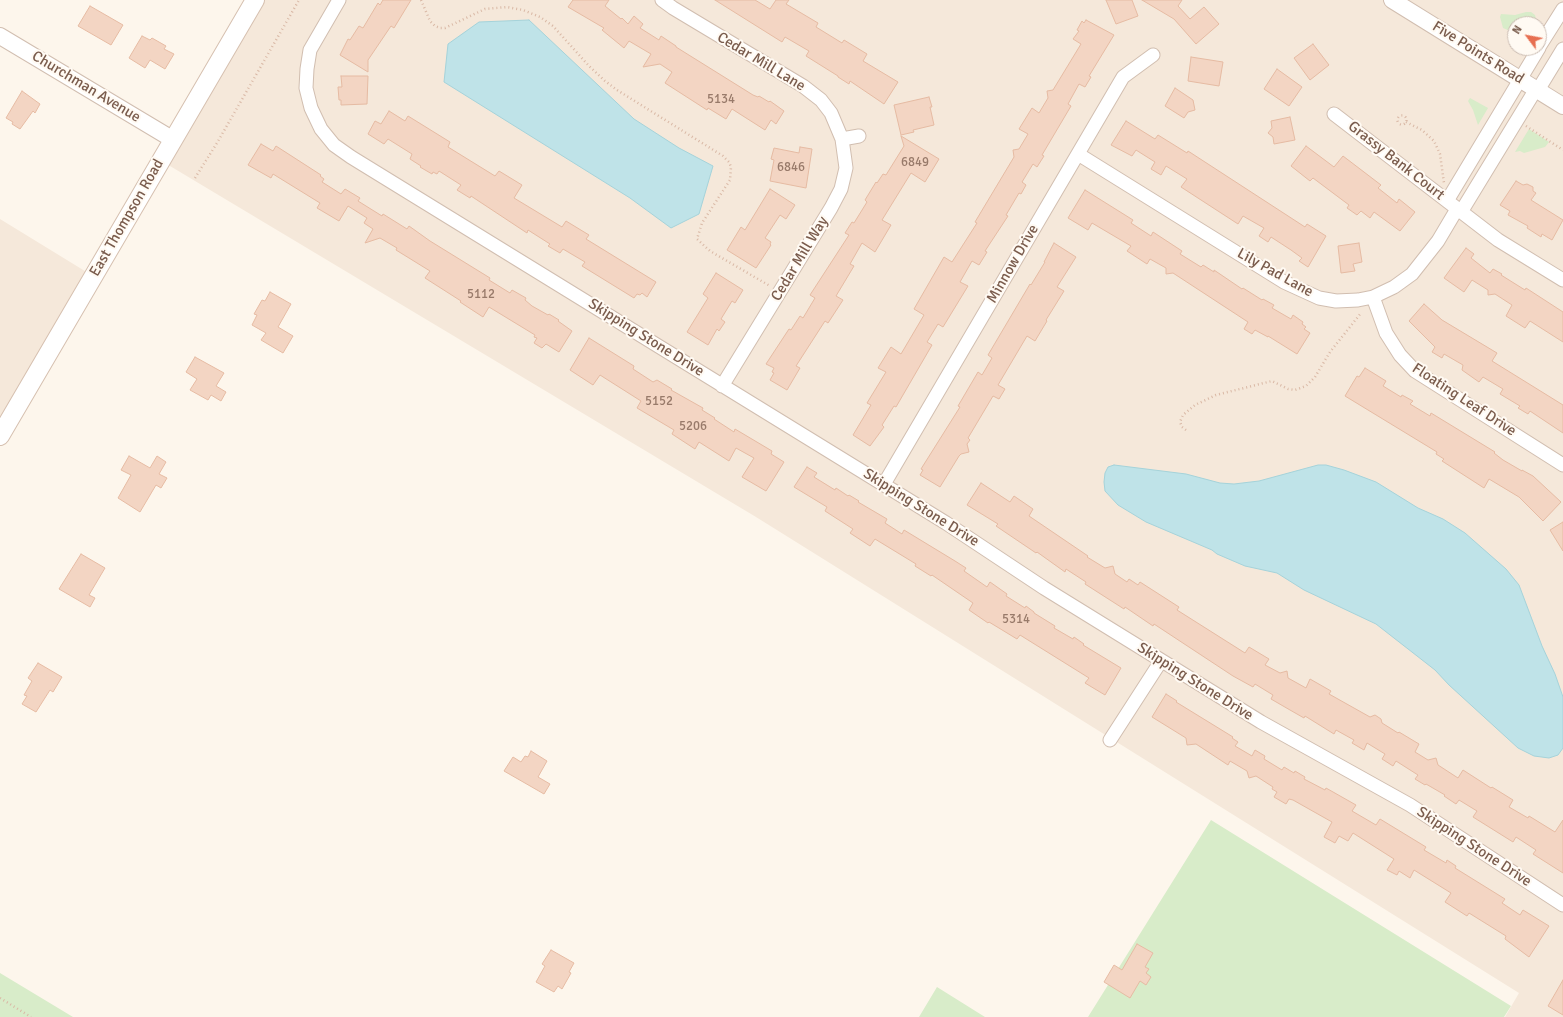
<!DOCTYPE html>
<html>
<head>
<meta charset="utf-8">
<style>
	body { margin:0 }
	#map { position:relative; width:1563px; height:1017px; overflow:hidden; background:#fdf6ec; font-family:Signika,sans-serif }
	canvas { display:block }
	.north { position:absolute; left:1507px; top:16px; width:40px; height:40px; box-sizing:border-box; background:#fffaf3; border:1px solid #cabbb1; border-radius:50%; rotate:302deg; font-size:11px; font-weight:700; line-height:16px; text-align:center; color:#7a5c4d }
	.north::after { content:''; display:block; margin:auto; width:14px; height:18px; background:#e76f51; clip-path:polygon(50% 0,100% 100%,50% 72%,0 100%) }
</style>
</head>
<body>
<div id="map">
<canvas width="1563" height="1017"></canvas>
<div class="north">N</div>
</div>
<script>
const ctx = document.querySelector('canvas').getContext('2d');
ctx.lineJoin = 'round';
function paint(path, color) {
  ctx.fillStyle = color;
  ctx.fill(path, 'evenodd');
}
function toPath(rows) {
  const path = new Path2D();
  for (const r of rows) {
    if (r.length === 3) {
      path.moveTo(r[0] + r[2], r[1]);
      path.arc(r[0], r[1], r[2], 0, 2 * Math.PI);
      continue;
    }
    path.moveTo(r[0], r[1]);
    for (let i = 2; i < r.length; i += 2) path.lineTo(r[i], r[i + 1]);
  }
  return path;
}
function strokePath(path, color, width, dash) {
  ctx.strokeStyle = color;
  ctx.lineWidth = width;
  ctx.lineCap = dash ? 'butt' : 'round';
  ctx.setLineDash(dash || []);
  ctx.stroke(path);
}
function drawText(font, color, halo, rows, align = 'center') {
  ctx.font = font + ' Signika,sans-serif';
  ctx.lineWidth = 4;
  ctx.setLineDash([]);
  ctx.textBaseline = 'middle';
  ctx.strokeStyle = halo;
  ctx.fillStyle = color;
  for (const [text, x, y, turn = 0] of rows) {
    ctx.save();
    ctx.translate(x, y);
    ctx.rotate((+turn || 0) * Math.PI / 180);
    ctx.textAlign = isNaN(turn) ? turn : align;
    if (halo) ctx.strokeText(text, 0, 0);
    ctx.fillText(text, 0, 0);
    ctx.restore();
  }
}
paint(toPath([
	[254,0,1563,0,1563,1017,1505,1017,1519,993,756,517,160,160],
	[1515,24,1539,24,1539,48,1515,48],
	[0,219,93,276,0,436]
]), '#f5e8da');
paint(toPath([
	[1526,12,1531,12,1535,15,1536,19,1534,24,1515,24,1515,33,1503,28,1500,17,1501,14,1515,15],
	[1470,98,1488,108,1478,125,1473,110,1468,101],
	[1529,129,1549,142,1545,147,1524,153,1520,151,1515,152],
	[1211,820,1511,1006,1504,1017,1088,1017],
	[0,973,73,1017,0,1017],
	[937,987,985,1017,919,1017]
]), '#d8ecc9');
const water = toPath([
	[529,20,634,119,679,148,713,166,699,214,671,228,630,198,444,82,448,44,479,22,529,20],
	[1114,465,1186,474,1220,483,1234,484,1259,481,1318,465,1326,465,1344,470,1376,482,1418,508,1443,519,1465,533,1506,569,1519,585,1542,646,1555,674,1563,697,1563,748,1558,755,1549,758,1534,756,1518,748,1449,685,1435,670,1376,624,1304,590,1277,573,1245,566,1217,554,1212,550,1146,522,1118,505,1105,491,1104,482,1105,473,1108,467,1114,465]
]);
paint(water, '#bfe3e8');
strokePath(water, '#a5d3da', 1);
const building = toPath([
	[383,0,411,0,394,28,391,26,368,60,368,72,340,55,348,39,350,40,359,26,363,28,378,3,380,5,383,0],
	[573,0,609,0,605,6,621,19,622,18,628,24,634,16,643,24,640,28,659,40,661,36,676,46,676,47,753,95,758,97,759,96,769,102,770,101,784,111,776,124,771,120,765,130,732,109,726,119,708,108,707,110,665,83,672,72,660,64,643,67,651,54,629,41,624,48,602,30,604,28,568,7,573,0],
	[715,0,755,0,770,9,776,0,789,0,786,4,818,23,816,27,842,43,844,40,867,54,863,61,898,82,884,104,850,81,849,84,838,77,838,76,806,56,809,51,785,37,782,42,715,0],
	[1106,0,1132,0,1138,16,1116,24,1106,0],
	[1142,0,1182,0,1178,6,1190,19,1204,7,1219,24,1196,44,1174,19,1142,0],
	[90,6,123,25,111,45,78,26,90,6],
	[1086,20,1114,35,1089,76,1091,77,1085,87,1079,84,1068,104,1071,106,1042,155,1044,156,1037,167,1033,164,1022,182,1026,185,1021,194,1019,193,1006,215,1008,216,985,251,987,252,979,265,972,261,960,282,968,286,943,327,938,324,927,342,932,345,896,407,894,406,882,425,884,427,870,446,853,435,871,405,867,403,886,372,878,368,891,347,901,354,924,315,914,309,944,257,952,262,977,223,975,222,1014,157,1013,150,1019,149,1028,134,1019,129,1032,108,1039,113,1048,98,1047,91,1053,90,1081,44,1073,39,1079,31,1077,30,1082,21,1084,23,1086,20],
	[142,36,150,40,152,38,166,46,164,49,174,54,165,69,150,60,145,68,129,58,142,36],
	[1313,44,1329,65,1310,80,1294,58,1313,44],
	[1191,57,1223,62,1219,86,1188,81,1191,57],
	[1277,69,1302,87,1289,106,1264,89,1277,69],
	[341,76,368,76,367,104,341,105,341,100,339,100,338,87,342,87,341,76],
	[1175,88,1193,100,1195,110,1188,112,1184,118,1165,106,1175,88],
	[22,91,40,104,35,113,33,111,20,129,12,124,13,122,6,118,22,91],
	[929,97,932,107,930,107,934,125,913,130,914,132,901,135,894,105,929,97],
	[389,111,405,121,408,116,450,142,448,147,495,176,499,171,522,185,514,198,562,227,566,221,589,235,586,239,656,282,647,297,642,293,640,295,637,294,634,298,582,266,585,262,563,249,560,253,548,246,550,244,528,230,527,233,471,196,470,198,457,190,461,185,439,171,437,174,433,172,432,174,420,167,421,166,410,159,412,154,388,139,384,144,368,134,375,121,381,124,389,111],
	[1290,117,1295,140,1274,144,1273,137,1268,133,1272,128,1271,121,1290,117],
	[1126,121,1155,139,1158,135,1187,153,1188,151,1305,227,1307,224,1326,236,1308,267,1299,261,1302,258,1291,250,1271,237,1268,242,1259,236,1264,228,1243,216,1238,224,1181,187,1187,179,1166,166,1161,175,1151,169,1155,162,1136,150,1132,156,1111,145,1126,121],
	[901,136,939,159,925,182,911,173,882,220,891,225,875,252,862,243,850,264,854,266,836,296,843,300,828,323,825,321,796,366,800,368,787,390,770,380,774,373,772,372,774,368,766,364,789,329,791,330,800,316,803,318,815,298,810,295,849,235,845,233,852,222,854,223,867,202,865,200,876,182,877,183,883,174,886,175,904,146,901,136],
	[261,144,273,151,276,146,321,175,320,176,324,179,322,182,341,194,345,189,360,198,358,201,382,216,383,214,407,229,409,226,430,241,490,278,489,280,510,293,512,290,526,298,525,300,532,306,548,315,549,314,559,320,558,321,572,331,559,352,546,344,542,348,534,343,537,338,534,337,535,335,489,307,483,317,460,302,461,301,425,278,430,271,396,250,397,248,380,238,365,243,373,229,364,223,367,218,348,206,339,221,317,208,320,203,273,174,271,178,248,165,261,144],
	[1306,146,1334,167,1343,156,1381,185,1378,188,1397,203,1399,199,1415,212,1400,231,1374,212,1370,218,1361,211,1357,215,1347,208,1349,205,1313,178,1310,181,1291,166,1306,146],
	[800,147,812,149,806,188,770,181,774,160,771,159,774,148,799,153,800,147],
	[1516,181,1523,185,1527,184,1533,187,1533,191,1536,193,1531,200,1563,220,1552,240,1542,234,1541,237,1527,228,1528,226,1508,215,1510,211,1500,205,1516,181],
	[770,189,795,205,786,219,780,215,765,238,771,242,770,244,771,245,756,268,727,250,741,227,745,230,770,189],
	[1085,190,1133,220,1131,223,1151,236,1153,232,1182,251,1180,254,1201,267,1203,265,1214,272,1214,270,1242,289,1243,288,1262,300,1263,299,1274,305,1272,308,1291,319,1293,315,1303,322,1302,324,1306,327,1304,329,1310,333,1297,354,1268,336,1268,337,1255,330,1252,334,1244,329,1248,322,1173,273,1166,274,1166,268,1150,259,1147,264,1127,251,1131,246,1092,223,1088,230,1068,218,1085,190],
	[1054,243,1076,257,1057,287,1064,291,1046,320,1047,321,1035,341,1027,336,998,385,1005,389,999,399,993,396,968,438,970,440,967,444,969,452,961,454,959,456,940,487,920,475,923,470,921,469,960,407,958,406,978,372,982,375,992,358,988,355,1030,284,1031,285,1045,262,1044,262,1054,243],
	[1359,243,1362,262,1353,264,1355,271,1341,273,1338,246,1359,243],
	[1466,248,1474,254,1471,258,1490,273,1493,269,1502,274,1501,275,1525,290,1526,288,1563,312,1563,342,1530,321,1525,328,1506,316,1512,305,1495,294,1488,295,1488,290,1472,280,1464,292,1444,278,1466,248],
	[716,273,743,290,735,303,732,301,721,319,725,322,719,331,717,329,708,345,687,332,708,298,703,294,716,273],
	[270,292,291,304,278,327,293,336,283,353,261,340,266,333,252,325,257,315,254,314,262,300,265,301,270,292],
	[1424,304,1442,320,1497,353,1492,361,1563,405,1563,433,1530,411,1528,414,1518,408,1520,406,1500,394,1503,389,1483,377,1479,382,1462,370,1463,365,1444,354,1442,358,1432,352,1435,347,1409,321,1424,304],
	[589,338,634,366,633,369,653,382,657,380,672,389,671,390,703,408,702,410,715,418,714,419,734,432,735,429,772,451,771,454,784,462,766,491,742,477,754,458,736,448,729,461,699,442,695,449,672,434,674,430,637,408,641,401,600,375,593,385,570,370,589,338],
	[195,357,224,373,216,386,226,392,221,401,211,395,208,400,190,390,197,379,186,372,195,357],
	[1365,368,1386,381,1383,386,1401,397,1402,395,1413,401,1410,404,1430,416,1431,413,1495,452,1494,453,1503,460,1522,471,1522,470,1533,476,1561,502,1543,521,1519,497,1489,479,1484,488,1442,461,1444,459,1436,454,1437,452,1345,396,1357,376,1359,377,1365,368],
	[129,456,150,468,157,456,166,462,159,474,167,478,161,488,156,485,140,512,118,498,131,475,121,470,129,456],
	[807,467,817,473,814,477,835,490,836,488,848,496,849,495,859,501,858,502,887,519,885,523,902,534,904,530,955,561,966,568,964,571,987,587,990,582,1007,594,1006,596,1025,608,1026,606,1034,612,1034,613,1055,626,1054,628,1073,639,1074,637,1084,644,1083,645,1121,668,1105,695,1085,683,1089,678,1020,635,1017,639,989,622,988,623,969,610,973,603,932,575,931,576,915,566,916,564,875,539,870,546,850,533,853,529,825,511,827,507,794,487,807,467],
	[981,483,1010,502,1014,496,1033,509,1029,516,1088,556,1087,557,1105,568,1113,566,1115,574,1127,582,1129,579,1138,585,1140,582,1179,607,1177,610,1245,653,1249,647,1269,659,1265,665,1280,673,1287,671,1288,678,1306,688,1310,679,1331,691,1329,694,1370,717,1375,715,1381,719,1382,723,1398,733,1399,732,1419,744,1415,752,1428,760,1436,758,1438,765,1458,778,1463,770,1491,788,1492,787,1513,800,1509,807,1528,818,1529,816,1555,832,1563,820,1563,873,1533,854,1536,850,1516,837,1513,842,1473,817,1477,811,1459,800,1456,804,1444,796,1445,795,1426,784,1425,785,1415,779,1418,775,1396,761,1393,766,1382,759,1385,754,1367,743,1364,750,1352,743,1354,740,1336,730,1334,734,1305,716,1304,718,1290,710,1271,699,1273,695,1255,684,1253,687,1233,676,1154,624,1153,626,1125,607,1124,609,1085,584,1086,582,1066,569,1065,572,1037,552,1036,553,996,526,998,524,967,505,981,483],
	[1563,522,1563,551,1550,530,1563,522],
	[81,554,105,568,89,595,95,598,90,607,59,589,81,554],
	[38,663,62,677,53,692,50,690,36,712,22,704,27,696,24,695,32,681,28,678,38,663],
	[1166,694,1177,701,1176,702,1233,737,1232,738,1238,742,1235,746,1252,756,1255,750,1265,756,1264,759,1282,770,1284,767,1294,773,1295,771,1305,777,1304,779,1325,790,1326,788,1356,805,1352,811,1376,825,1380,819,1426,847,1424,850,1446,863,1447,860,1456,866,1455,868,1505,899,1502,903,1520,915,1523,910,1549,926,1529,957,1505,939,1506,936,1469,913,1467,916,1445,902,1451,893,1414,870,1410,878,1399,871,1397,875,1387,870,1394,859,1353,833,1348,841,1339,836,1335,843,1324,837,1332,822,1293,800,1289,799,1286,804,1274,797,1277,792,1272,789,1273,787,1256,776,1249,778,1247,771,1230,761,1228,765,1196,744,1187,745,1186,738,1152,717,1166,694],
	[531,751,547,761,538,777,550,784,544,794,504,771,513,757,521,762,525,756,528,757,531,751],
	[1137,944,1153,953,1145,967,1149,969,1146,973,1151,977,1146,985,1140,981,1130,998,1104,982,1114,965,1122,970,1137,944],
	[551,950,574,963,569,972,571,973,562,989,558,986,554,992,536,982,545,966,542,964,551,950],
	[1563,980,1563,1015,1548,1006,1563,980]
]);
paint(building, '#f3d5c3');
strokePath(building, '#e6bba3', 1);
const minor = toPath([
	[339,0,310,50,307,69,306,88,311,108,321,129,334,145,351,157,946,523,1044,588,1261,722,1410,805,1563,905],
	[662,0,673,8,803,86,821,100,831,113,842,139,846,168,841,189,831,208,722,386],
	[1539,47,1563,9],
	[1538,90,1563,49],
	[1334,114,1498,240,1563,280],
	[842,139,859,136],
	[1078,154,1284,282,1319,298,1336,301,1358,300,1373,297,1394,287,1412,274,1438,241,1457,209],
	[1447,201,1539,48],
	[1461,212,1536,89],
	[1373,297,1386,333,1400,355,1415,371,1563,465],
	[884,484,1123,77,1153,55],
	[1110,740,1161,661]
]);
const tertiary = toPath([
	[1392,0,1563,106],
	[0,36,172,139]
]);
const secondary = toPath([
	[0,436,255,0]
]);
strokePath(minor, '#d1beb0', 15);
strokePath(tertiary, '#d1beb0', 18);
strokePath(secondary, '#d6c0b0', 20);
strokePath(toPath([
	[421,0,430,21,435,26,440,28,445,28,485,9,507,7,523,10,540,17,553,26,589,66,605,81,617,90,723,156,729,162,731,167,730,180,702,223,697,239,710,251,770,286],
	[1402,120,4.5],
	[1406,122,1422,130,1434,141,1440,154,1444,183],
	[1526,126,1563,150],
	[195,178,217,143,299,0],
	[1186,430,1182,427,1180,422,1183,415,1195,405,1216,395,1272,381,1288,389,1295,390,1306,386,1315,377,1330,352,1361,313],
	[0,998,31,1017]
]), '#d9b8a5', 2.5, [1, 3]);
strokePath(minor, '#fff', 13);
strokePath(tertiary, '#fff', 16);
strokePath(secondary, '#fff', 18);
drawText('13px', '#987a6a', null, [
	["5134",721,100],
	["6849",915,163],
	["6846",791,168],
	["5112",481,295],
	["5152",659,402],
	["5206",693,427],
	["5314",1016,620]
]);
drawText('15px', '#7a5c4d', '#fffaf3', [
	["Five Points Road",1478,53,32],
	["Cedar Mill Lane",761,62,31],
	["Churchman Avenue",86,87,31],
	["Grassy Bank Court",1396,161,38],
	["East Thompson Road",127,218,-60],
	["Cedar Mill Way",800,259,-59],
	["Minnow Drive",1013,264,-60],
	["Lily Pad Lane",1275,273,29],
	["Skipping Stone Drive",646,338,32],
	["Floating Leaf Drive",1464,400,33],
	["Skipping Stone Drive",921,508,32],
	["Skipping Stone Drive",1195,682,32],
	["Skipping Stone Drive",1474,847,33]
]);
</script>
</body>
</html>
